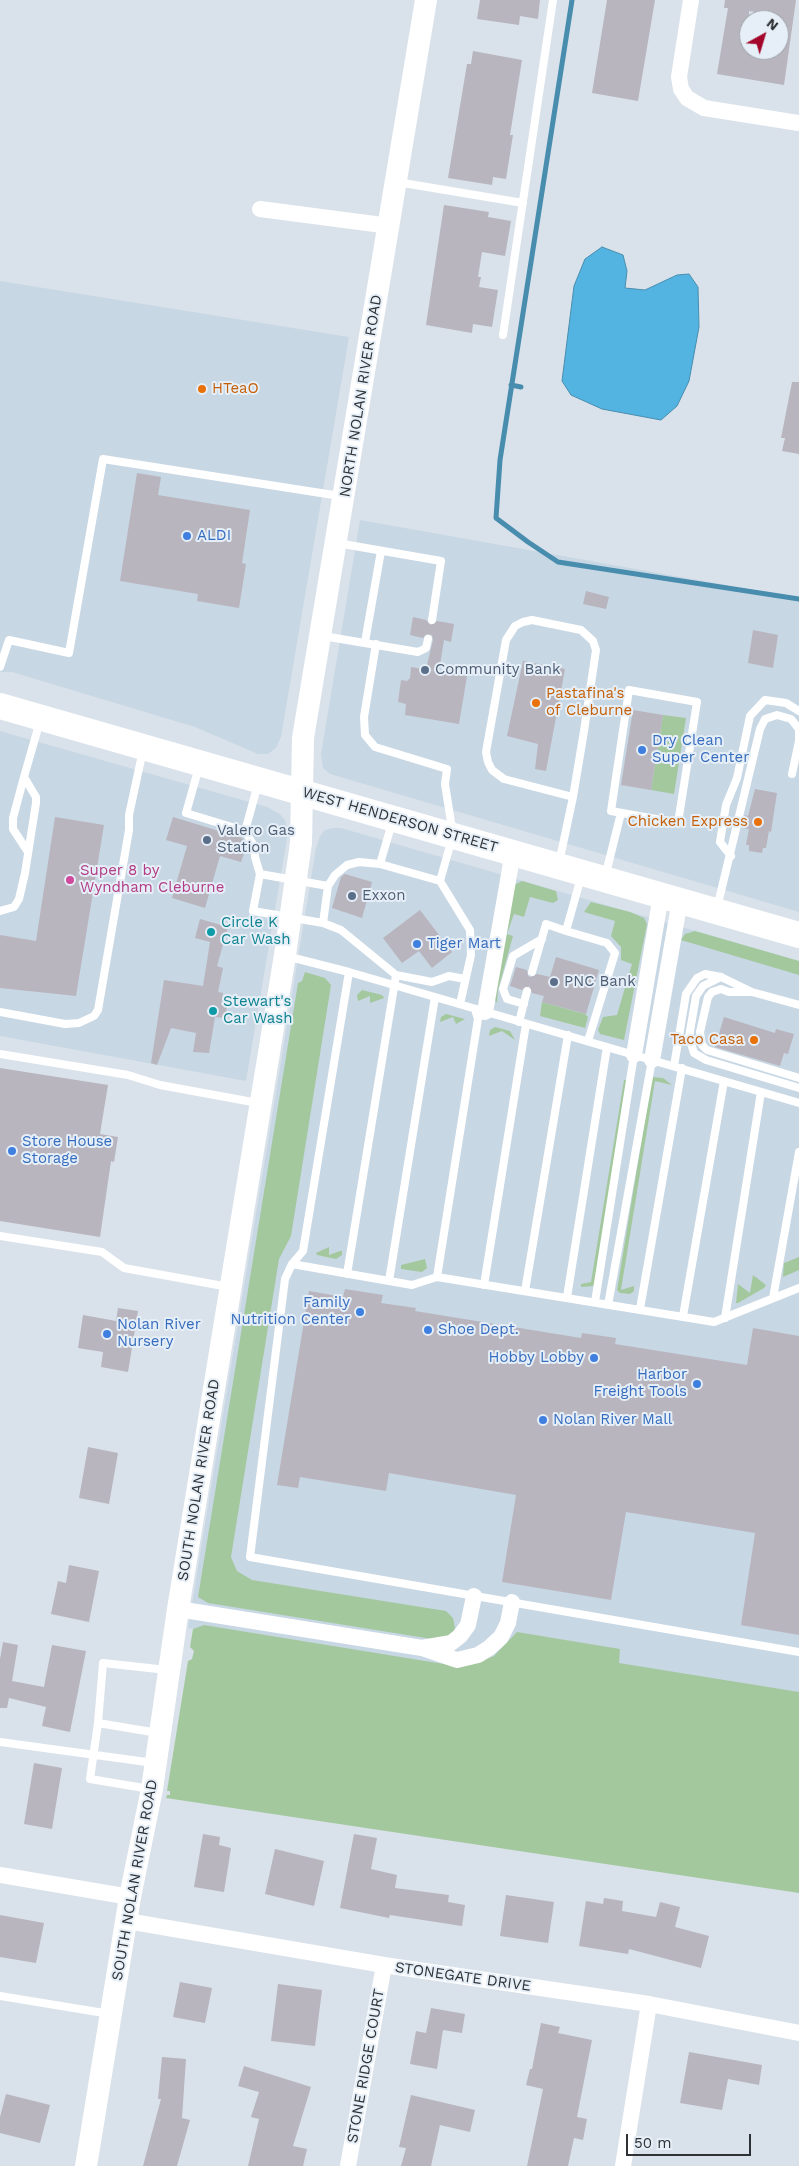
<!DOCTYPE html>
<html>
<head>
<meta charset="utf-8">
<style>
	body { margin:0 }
	#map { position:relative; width:799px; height:2166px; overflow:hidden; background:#d9e2ea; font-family:"Work Sans",sans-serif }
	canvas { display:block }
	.north { position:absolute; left:739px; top:10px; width:50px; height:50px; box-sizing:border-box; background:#e6eff7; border:1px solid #9da3a9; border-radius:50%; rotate:39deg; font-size:14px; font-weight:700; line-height:20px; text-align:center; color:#2f3235 }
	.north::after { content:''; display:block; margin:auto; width:18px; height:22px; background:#a3062a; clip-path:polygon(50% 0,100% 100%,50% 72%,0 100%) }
	.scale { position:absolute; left:626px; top:2134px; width:125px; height:22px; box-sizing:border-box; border:2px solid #2f3235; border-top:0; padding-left:6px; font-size:15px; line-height:18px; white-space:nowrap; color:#2f3235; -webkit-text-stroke:4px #e6eff7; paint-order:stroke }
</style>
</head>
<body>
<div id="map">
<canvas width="799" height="2166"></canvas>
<div class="north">N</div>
<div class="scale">50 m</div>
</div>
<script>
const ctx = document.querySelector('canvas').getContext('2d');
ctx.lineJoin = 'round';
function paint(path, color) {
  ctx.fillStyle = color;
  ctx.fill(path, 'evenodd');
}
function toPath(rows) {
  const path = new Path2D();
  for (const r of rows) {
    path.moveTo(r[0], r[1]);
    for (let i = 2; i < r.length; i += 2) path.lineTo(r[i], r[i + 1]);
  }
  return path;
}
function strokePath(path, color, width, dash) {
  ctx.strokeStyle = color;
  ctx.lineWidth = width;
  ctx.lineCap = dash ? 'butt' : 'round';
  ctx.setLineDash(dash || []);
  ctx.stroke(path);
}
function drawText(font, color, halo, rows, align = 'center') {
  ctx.font = font + ' "Work Sans",sans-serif';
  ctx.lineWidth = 4;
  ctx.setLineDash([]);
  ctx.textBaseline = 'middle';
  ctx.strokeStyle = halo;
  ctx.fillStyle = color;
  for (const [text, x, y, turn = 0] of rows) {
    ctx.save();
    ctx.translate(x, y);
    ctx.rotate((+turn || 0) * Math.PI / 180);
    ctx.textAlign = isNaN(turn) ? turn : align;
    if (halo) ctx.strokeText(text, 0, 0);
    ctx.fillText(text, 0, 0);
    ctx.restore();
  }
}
paint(toPath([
	[0,281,349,337,281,737,276,748,268,754,258,754,195,727,12,672,0,672],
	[360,520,799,598,799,912,330,774,323,768,321,754],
	[0,731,267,807,280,814,285,820,288,833,246,1081,0,1036],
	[333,828,341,828,799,961,799,1722,188,1628,316,848,320,836,325,830]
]), '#c8d7e4');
paint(toPath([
	[663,715,686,718,674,794,651,790],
	[522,881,556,891,558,900,553,903,530,897,524,917,514,914,507,934,513,936,498,990,497,1003,494,999,512,886],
	[591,902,630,912,644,918,647,924,624,1040,600,1034,598,1030,603,1017,617,1015,632,964,621,960,621,947,611,936,615,921,584,912],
	[695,931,799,961,799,975,681,940,685,934],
	[305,972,325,978,331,985,291,1236,279,1259,231,1557,237,1571,252,1580,446,1611,453,1618,455,1628,451,1635,438,1640,208,1603,198,1597,298,983,302,981],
	[362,990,382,995,384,998,370,1003,370,996,358,1001,357,995],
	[542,1002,585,1014,588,1017,585,1028,540,1016],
	[446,1014,465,1019,456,1024,453,1017,440,1022,441,1017],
	[495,1027,510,1031,515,1040,502,1031,489,1036,490,1030],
	[652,1077,663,1078,672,1085,655,1081,621,1290,634,1286,634,1291,630,1294,620,1293,617,1290],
	[624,1080,627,1080,595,1283,593,1286,581,1287,581,1284,591,1282],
	[329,1247,329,1255,340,1251,342,1251,342,1255,336,1259,317,1255,316,1253],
	[799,1257,799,1270,783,1277,784,1263],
	[425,1259,427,1268,422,1272,401,1269,401,1265],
	[753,1275,766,1285,764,1288,738,1303,736,1303,738,1284,750,1293],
	[204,1625,456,1666,474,1664,494,1656,517,1632,620,1649,619,1663,799,1692,799,1893,166,1798,167,1795,170,1795,170,1791,167,1791,188,1661,192,1659,194,1651,190,1647,193,1629]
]), '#a4c89e');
const water = toPath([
	[602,247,623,255,627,271,625,288,645,290,677,275,689,274,698,287,699,327,689,381,677,406,661,420,602,409,571,395,562,381,574,286,585,259,602,247]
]);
paint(water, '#53b4e2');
strokePath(water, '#488dae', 1);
strokePath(toPath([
	[572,0,500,460,496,518,528,542,558,562,799,599],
	[511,385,521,387]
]), '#488dae', 5);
paint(toPath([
	[480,0,540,0,538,19,520,16,519,25,477,19],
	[607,0,655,0,638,101,592,93],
	[725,0,796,0,784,85,717,74,728,8,724,8],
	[749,11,779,16,779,50,749,50],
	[473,51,522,60,510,135,513,135,506,179,493,177,492,185,448,178,467,64,471,64],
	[444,205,489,212,488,217,511,221,505,256,482,252,478,277,481,277,479,287,498,290,492,327,473,324,472,333,426,325],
	[792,382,799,382,799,454,782,451,785,438,781,438],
	[137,473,161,477,158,495,250,510,242,563,246,564,239,608,197,601,198,594,120,581],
	[586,591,609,597,606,609,583,604],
	[413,617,426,620,431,625,437,621,454,624,451,642,444,640,439,671,426,669,433,640,432,635,427,634,423,638,410,635],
	[753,630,778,635,773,668,748,663],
	[523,661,565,669,546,771,535,769,538,744,507,736],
	[411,667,467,676,459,724,405,715,406,704,398,702,401,680,407,681,410,678],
	[633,710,663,715,651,790,621,785],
	[755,789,777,793,771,832,769,831,766,848,763,848,762,853,749,851,749,845,746,845,749,829,742,828,745,815,748,816],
	[55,817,104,825,76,996,0,988,0,935,36,941],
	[173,817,242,838,247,845,241,862,220,856,205,908,172,898,187,846,166,840],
	[345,874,372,882,362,918,332,908,341,877],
	[420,910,452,952,432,968,419,951,402,963,383,938],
	[200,919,228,927,217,966,223,968,218,992,223,993,221,1005,227,1006,225,1018,215,1017,209,1053,193,1052,196,1033,171,1028,157,1065,151,1063,164,980,203,986,210,942,195,938],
	[556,957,599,970,586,1014,542,1002,544,996,532,993,529,986,522,990,510,986,516,967,527,970,528,976,531,977,537,974,550,977],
	[724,1017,775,1033,776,1029,794,1034,788,1054,784,1053,780,1066,715,1047],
	[0,1068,108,1085,100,1134,118,1137,114,1162,111,1161,100,1237,0,1221],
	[345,1289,383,1295,381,1303,416,1308,415,1311,581,1338,582,1333,616,1338,615,1344,747,1365,753,1328,799,1336,799,1635,741,1625,755,1533,626,1512,611,1600,502,1582,516,1495,389,1473,386,1491,300,1477,298,1488,277,1485,309,1291,343,1297],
	[118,1308,138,1311,128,1372,101,1367,103,1352,78,1348,83,1315,116,1321],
	[88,1447,118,1453,109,1504,79,1498],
	[69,1565,99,1571,89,1622,51,1614,58,1581,66,1583],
	[3,1642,18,1645,12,1681,44,1687,52,1645,86,1651,70,1732,42,1726,46,1707,9,1698,7,1708,0,1708,0,1659],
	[34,1763,62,1768,52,1829,24,1824],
	[203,1834,220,1837,219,1845,231,1848,224,1892,194,1887],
	[354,1834,377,1838,371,1869,397,1875,395,1888,449,1895,448,1902,465,1905,462,1926,390,1915,389,1918,340,1908],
	[275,1849,324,1861,314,1906,265,1894],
	[506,1895,554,1902,548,1943,500,1936],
	[604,1898,623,1901,622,1911,656,1917,660,1902,680,1907,675,1927,709,1936,701,1968,629,1949,628,1954,579,1946,586,1901,603,1904],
	[0,1915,44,1923,36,1963,0,1957],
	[180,1982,212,1988,205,2023,173,2017],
	[278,1984,322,1990,315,2046,271,2041],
	[431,2008,465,2014,462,2033,443,2030,437,2069,410,2064,416,2031,426,2033],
	[541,2023,560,2027,558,2033,592,2040,577,2117,587,2119,583,2140,574,2138,568,2166,527,2166,543,2089,526,2085,530,2069,532,2069],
	[689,2052,762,2065,759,2085,728,2079,722,2110,680,2103],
	[162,2057,186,2059,182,2118,190,2120,177,2166,143,2166,161,2099,158,2099],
	[244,2066,311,2087,293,2146,307,2149,303,2166,248,2166,259,2119,251,2117,259,2092,238,2086],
	[6,2094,50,2105,40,2143,0,2133,0,2117],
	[411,2095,475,2110,470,2132,440,2125,431,2166,401,2166,406,2148,399,2147]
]), '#b8b5be');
strokePath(toPath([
	[397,182,523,203],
	[503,335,553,0],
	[337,543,441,561,432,620],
	[323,636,418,652,426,648,428,639],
	[365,642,381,551],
	[376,644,364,717,365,735,375,747,447,769,445,784,453,835,440,881,380,864,392,823],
	[0,667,9,640,69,653,103,459,340,496],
	[629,690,697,702,678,823,611,811,629,690],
	[199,767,186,813,245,831,258,784],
	[24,777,13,818,13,829,28,852],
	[245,831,254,846,255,857,260,874,328,886,323,923,253,911,260,874],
	[731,856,720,842,726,805,737,778,750,716,765,700,786,703,799,711],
	[559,863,573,797,584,731,596,650,593,641,581,630,532,620,523,622,515,626,506,640,486,752,488,762,492,770,504,779,573,797],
	[581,877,566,931,607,943,615,953,588,1041],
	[605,877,621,813],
	[440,881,470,930,471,955,460,1004],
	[328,886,335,875,347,865,359,862,380,864],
	[717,908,760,729,765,719,777,715,791,719,799,729,799,741,792,774],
	[0,911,14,907,19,899,25,873,36,803,36,797,24,777,40,721],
	[323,923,341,930,396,975,347,1274],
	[286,956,349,972,799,1103],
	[349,972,303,1251,292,1264,285,1279,250,1557,799,1652],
	[532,972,546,924,566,931],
	[396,975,432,982,449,976,465,979],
	[721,977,703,986,696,996,689,1037,694,1053,706,1060,799,1088],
	[750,992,729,992,721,989,712,992,708,997,700,1032,702,1045,707,1050,799,1078],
	[524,1004,507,999,503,989,513,956,542,939],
	[0,1012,65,1024,79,1023,94,1016,98,1010,129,830,129,815,143,750],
	[519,1022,527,991],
	[0,1054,128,1075,160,1085,258,1103],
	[674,1066,686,994,697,978,705,974,721,977,752,992,799,1005],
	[0,1236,102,1252,124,1268,229,1287],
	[292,1264,412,1285,437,1277,714,1322,799,1288],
	[437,1277,478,1019,475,1009],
	[389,1281,435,997],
	[484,1285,526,1024],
	[525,1291,568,1035],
	[567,1297,607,1047],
	[773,1298,799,1152],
	[595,1302,634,1055],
	[608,1305,652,1060],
	[640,1309,682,1068],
	[683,1316,724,1081],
	[725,1318,761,1092],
	[98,1723,103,1663,167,1670],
	[0,1742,154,1763],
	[150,1789,90,1779,98,1723,158,1733],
	[0,1996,110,2014]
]), '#fff', 8);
strokePath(toPath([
	[691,0,679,77,681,89,687,98,704,108,799,123],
	[260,209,390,226],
	[485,1012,513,852],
	[634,1055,661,895],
	[652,1060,680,900],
	[178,1609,422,1648,457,1660,478,1655,489,1648,501,1637,508,1623,512,1602],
	[422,1648,451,1643,460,1636,468,1625,474,1596],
	[0,1875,130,1897],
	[127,1921,384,1965,649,2004,799,2033],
	[348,2166,384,1965],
	[623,2166,649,2004]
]), '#fff', 16);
strokePath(toPath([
	[86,2166,130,1897,152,1789,178,1609,285,955,301,843,303,738,426,0]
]), '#fff', 22);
strokePath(toPath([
	[0,706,799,935]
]), '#fff', 26);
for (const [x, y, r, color] of [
	[202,389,5,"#e8710a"],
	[187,536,5,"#3f7fe0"],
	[425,670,5,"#5c6f8a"],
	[536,703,5,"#e8710a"],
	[642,750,5,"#3f7fe0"],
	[758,822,5,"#e8710a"],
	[207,840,5,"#5c6f8a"],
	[70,880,5,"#d1479c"],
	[352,896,5,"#5c6f8a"],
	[211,932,5,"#0f9aa8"],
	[417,944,5,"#3f7fe0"],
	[554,982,5,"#5c6f8a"],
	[213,1011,5,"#0f9aa8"],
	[754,1040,5,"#e8710a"],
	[12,1151,5,"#3f7fe0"],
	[360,1312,5,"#3f7fe0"],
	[428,1330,5,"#3f7fe0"],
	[107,1334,5,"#3f7fe0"],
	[594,1358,5,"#3f7fe0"],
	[697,1384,5,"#3f7fe0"],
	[543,1420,5,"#3f7fe0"]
]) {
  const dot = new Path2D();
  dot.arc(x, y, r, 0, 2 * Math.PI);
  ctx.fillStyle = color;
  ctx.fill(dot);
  strokePath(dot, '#e6eff7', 2);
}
drawText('15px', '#c56008', '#e6eff7', [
	["HTeaO",212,389],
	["Pastafina's",546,694],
	["of Cleburne",546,711],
	["Chicken Express",748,822,"right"],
	["Taco Casa",744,1040,"right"]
], 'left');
drawText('15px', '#2f3235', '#e6eff7', [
	["NORTH NOLAN RIVER ROAD",361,396,-81],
	["WEST HENDERSON STREET",400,820,16],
	["SOUTH NOLAN RIVER ROAD",199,1480,-81],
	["SOUTH NOLAN RIVER ROAD",135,1880,-80],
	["STONEGATE DRIVE",463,1977,8],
	["STONE RIDGE COURT",366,2066,-80]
]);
drawText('15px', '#366cbe', '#e6eff7', [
	["ALDI",197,536],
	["Dry Clean",652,741],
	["Super Center",652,758],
	["Tiger Mart",427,944],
	["Store House",22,1142],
	["Storage",22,1159],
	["Family",350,1303,"right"],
	["Nutrition Center",350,1320,"right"],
	["Nolan River",117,1325],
	["Nursery",117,1342],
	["Shoe Dept.",438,1330],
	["Hobby Lobby",584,1358,"right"],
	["Harbor",687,1375,"right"],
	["Freight Tools",687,1392,"right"],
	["Nolan River Mall",553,1420]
], 'left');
drawText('15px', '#4e5e75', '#e6eff7', [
	["Community Bank",435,670],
	["Valero Gas",217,831],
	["Station",217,848],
	["Exxon",362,896],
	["PNC Bank",564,982]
], 'left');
drawText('15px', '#b23c85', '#e6eff7', [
	["Super 8 by",80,871],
	["Wyndham Cleburne",80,888]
], 'left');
drawText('15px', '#0d838f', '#e6eff7', [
	["Circle K",221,923],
	["Car Wash",221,940],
	["Stewart's",223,1002],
	["Car Wash",223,1019]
], 'left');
</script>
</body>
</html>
